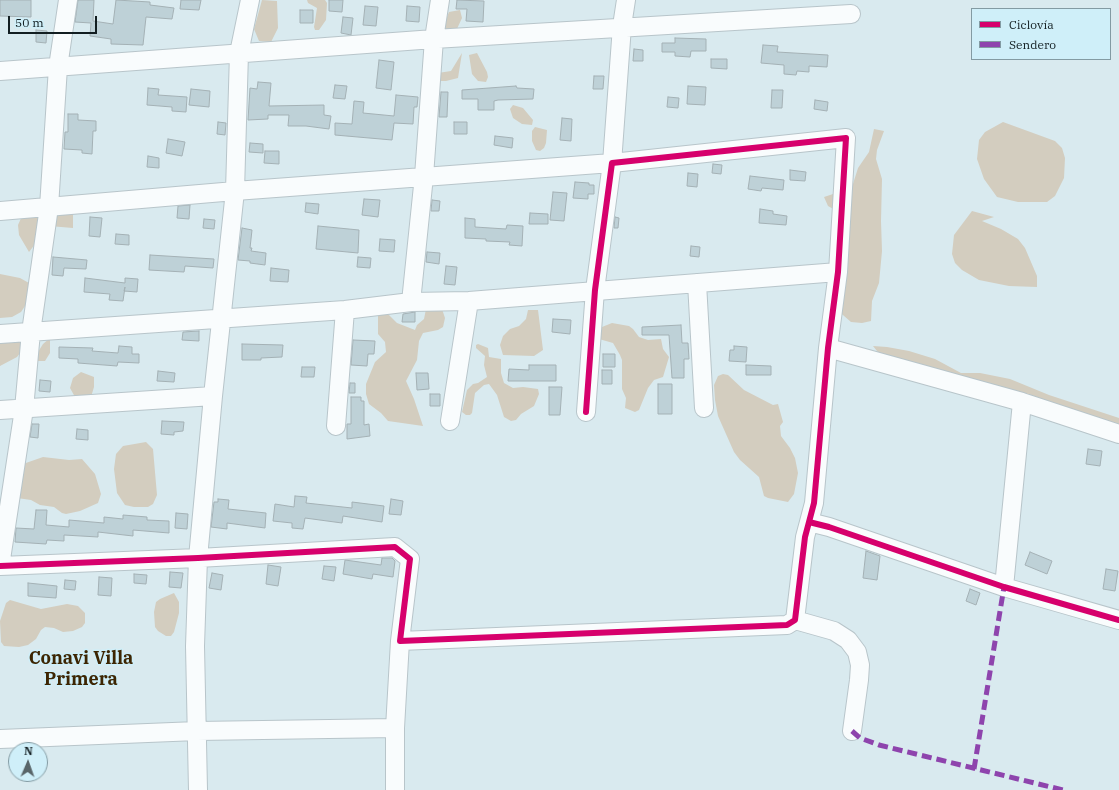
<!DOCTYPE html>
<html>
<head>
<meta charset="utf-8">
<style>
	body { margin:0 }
	#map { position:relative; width:1119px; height:790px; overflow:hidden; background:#d9eaef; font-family:"IBM Plex Serif",serif }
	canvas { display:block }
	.legend { position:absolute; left:971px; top:8px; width:140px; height:52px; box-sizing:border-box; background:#cfeff9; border:1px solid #839ba3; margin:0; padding:5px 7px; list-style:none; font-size:12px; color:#121e21 }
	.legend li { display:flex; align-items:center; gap:8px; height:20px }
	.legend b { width:20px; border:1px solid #839ba3 }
	.north { position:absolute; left:8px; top:742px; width:40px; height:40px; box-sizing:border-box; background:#cfeff9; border:1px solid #839ba3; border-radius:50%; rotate:2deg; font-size:11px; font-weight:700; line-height:16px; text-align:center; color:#121e21 }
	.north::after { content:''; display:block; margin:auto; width:14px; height:18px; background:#586569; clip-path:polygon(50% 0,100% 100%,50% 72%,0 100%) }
	.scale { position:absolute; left:8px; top:16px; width:89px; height:18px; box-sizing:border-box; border:2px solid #121e21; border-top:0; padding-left:5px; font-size:12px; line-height:14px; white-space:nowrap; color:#121e21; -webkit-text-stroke:3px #cfeff9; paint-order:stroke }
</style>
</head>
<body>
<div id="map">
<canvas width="1119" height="790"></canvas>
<ul class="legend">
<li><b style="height:5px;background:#d6006c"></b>Ciclovía</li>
<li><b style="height:5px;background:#8e44ad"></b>Sendero</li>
</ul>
<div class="north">N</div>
<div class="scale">50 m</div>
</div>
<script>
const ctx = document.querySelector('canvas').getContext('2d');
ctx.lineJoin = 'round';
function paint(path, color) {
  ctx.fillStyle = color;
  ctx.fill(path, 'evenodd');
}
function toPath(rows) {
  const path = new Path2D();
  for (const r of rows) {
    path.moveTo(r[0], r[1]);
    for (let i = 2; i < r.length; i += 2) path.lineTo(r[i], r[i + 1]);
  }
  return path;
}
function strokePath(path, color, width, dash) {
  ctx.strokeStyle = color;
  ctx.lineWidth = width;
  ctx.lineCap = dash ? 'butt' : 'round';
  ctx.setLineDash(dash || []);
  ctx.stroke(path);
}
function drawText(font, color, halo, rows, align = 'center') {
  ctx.font = font + ' "IBM Plex Serif",serif';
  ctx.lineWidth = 3;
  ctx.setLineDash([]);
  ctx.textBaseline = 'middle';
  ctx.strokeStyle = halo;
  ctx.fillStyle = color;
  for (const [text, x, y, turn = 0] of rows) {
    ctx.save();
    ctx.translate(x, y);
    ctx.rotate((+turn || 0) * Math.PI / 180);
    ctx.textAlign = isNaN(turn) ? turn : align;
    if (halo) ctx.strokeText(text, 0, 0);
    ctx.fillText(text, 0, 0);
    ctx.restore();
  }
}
paint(toPath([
	[262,0,277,1,278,28,271,42,259,41,254,29],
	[307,0,325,0,327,3,326,20,319,30,315,30,314,27,317,8,308,3],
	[460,10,462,18,456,31,449,31,445,28,443,27,449,12],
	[462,53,458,78,446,81,438,81,438,73,451,71],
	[477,53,487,72,488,77,486,82,478,81,472,74,469,55],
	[513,105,523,108,533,120,532,125,522,124,513,118,510,109],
	[1003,122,1055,141,1062,148,1065,158,1064,178,1055,196,1047,202,1018,202,997,197,984,179,977,159,979,140,985,132],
	[535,127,547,130,546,143,544,148,540,151,536,150,532,141,532,131],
	[874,129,884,131,877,150,876,159,882,179,881,221,882,251,879,283,872,301,871,321,862,323,851,322,836,309,844,215,828,206,824,197,833,194,843,195,852,187,858,168,869,152],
	[972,211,994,217,982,221,1001,229,1018,239,1025,248,1037,276,1037,287,1009,286,979,280,962,270,955,263,952,254,954,235],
	[73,213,73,228,49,226,29,252,19,235,18,225,22,216],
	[0,274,20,278,29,283,30,293,27,303,21,312,12,317,0,318],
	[426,309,442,309,445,318,443,327,438,330,423,333,419,341,417,360,406,381,414,399,423,426,388,421,381,413,369,404,366,394,366,384,375,362,386,352,385,342,378,334,378,315,387,313,397,323,415,330,417,325,424,319],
	[528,310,538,310,543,350,534,356,503,355,500,345,503,336,510,329,519,326,526,319],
	[612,323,629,326,633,329,639,337,648,340,661,339,663,349,669,357,663,377,654,380,648,388,639,410,635,412,625,408,626,398,622,389,622,360,620,355,613,343,599,339,598,330,602,327],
	[0,333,25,334,24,348,17,357,0,366],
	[50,338,50,353,45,361,36,361,38,352,43,344],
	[478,344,488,348,489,357,501,359,501,373,504,383,513,388,523,387,538,389,539,394,534,406,521,414,516,420,511,421,504,417,497,395,489,384,484,385,475,393,472,413,470,415,466,415,462,412,467,390,473,384,478,383,487,377,484,365,485,356,476,348,476,345],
	[873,346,887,347,909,351,935,359,961,373,980,373,1010,379,1049,395,1119,418,1119,438,885,361],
	[81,372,94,377,94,387,91,397,75,397,70,388,73,378],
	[723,374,728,375,744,390,773,405,778,404,783,422,780,426,781,436,790,448,795,458,798,473,794,494,788,502,768,498,764,496,759,477,740,460,734,452,718,416,715,400,714,385,718,376],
	[146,442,153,449,157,495,153,504,148,507,134,507,125,505,117,493,114,469,116,454,123,446],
	[43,457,69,460,82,459,95,474,101,494,98,503,80,511,66,514,62,513,54,507,40,505,31,500,17,498,23,464],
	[174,593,179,602,179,613,174,632,171,636,166,636,158,631,155,627,154,612,156,602,160,599],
	[10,600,41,609,67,604,78,606,85,613,85,623,82,627,73,631,63,632,54,628,45,627,41,630,36,639,28,645,19,647,4,646,1,642,0,621,6,603]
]), '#d3cdbf');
const building = toPath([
	[0,0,31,0,31,17,0,16,0,0],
	[78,0,94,0,93,21,113,24,116,0,150,2,150,5,174,8,172,19,146,17,143,45,111,44,111,39,90,36,91,23,75,22,78,0],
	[181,0,201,0,199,10,180,9,181,0],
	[329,0,343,0,342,12,329,11,329,0],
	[457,0,484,1,483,22,466,21,467,9,456,9,457,0],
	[365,6,378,7,376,26,363,25,365,6],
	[407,6,420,7,419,22,406,21,407,6],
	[300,10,313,10,313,23,300,23,300,10],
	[343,17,353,18,351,35,341,33,343,17],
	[36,30,47,31,46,43,36,42,36,30],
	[675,38,706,39,706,51,691,51,690,57,675,56,675,52,662,52,662,43,675,43,675,38],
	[763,45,778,46,777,52,828,55,827,67,809,66,809,72,797,71,796,75,784,74,784,65,761,63,763,45],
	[634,49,643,50,643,61,633,61,634,49],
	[711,59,727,59,727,69,711,68,711,59],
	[379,60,394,62,391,90,376,88,379,60],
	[594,76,604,76,603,89,593,89,594,76],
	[258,82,271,83,269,106,324,105,324,115,331,116,329,129,306,126,288,126,289,115,268,115,268,119,248,120,250,88,257,89,258,82],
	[335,85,347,86,345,99,333,98,335,85],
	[516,86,517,88,534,89,533,99,498,100,494,101,494,110,478,110,478,99,462,99,462,90,516,86],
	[688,86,706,87,705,105,687,104,688,86],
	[148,88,159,89,158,95,187,97,186,112,172,111,172,107,147,105,148,88],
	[191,89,210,91,209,107,189,105,191,89],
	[772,90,783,90,782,108,771,108,772,90],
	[441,92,448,92,447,117,439,117,441,92],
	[396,95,418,97,417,107,414,107,413,124,394,123,392,140,335,135,335,123,352,124,354,101,364,102,363,113,394,116,396,95],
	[668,97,679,98,678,108,667,107,668,97],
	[815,100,828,102,827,111,814,109,815,100],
	[68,114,78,114,78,120,96,121,96,131,93,131,92,154,82,153,82,150,64,149,65,132,68,132,68,114],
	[562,118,572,119,571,141,560,140,562,118],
	[218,122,226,123,225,135,217,134,218,122],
	[454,122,467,122,467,134,454,134,454,122],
	[495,136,513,138,512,148,494,145,495,136],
	[168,139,185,142,182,156,166,153,168,139],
	[250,143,263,144,263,153,249,152,250,143],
	[265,151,279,151,279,164,264,163,265,151],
	[148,156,159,158,159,168,147,167,148,156],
	[713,164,722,165,721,174,712,173,713,164],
	[790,170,806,172,805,181,790,180,790,170],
	[688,173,698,174,697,187,687,186,688,173],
	[750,176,784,180,783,190,762,188,761,191,748,189,750,176],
	[575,182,589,183,589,185,594,185,594,194,588,194,588,199,573,198,575,182],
	[553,192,567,193,564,221,550,220,553,192],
	[364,199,380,200,378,217,362,215,364,199],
	[432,200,440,201,439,211,431,211,432,200],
	[306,203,319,204,318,214,305,212,306,203],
	[190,205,189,219,177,218,178,206,190,205],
	[760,209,773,211,773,214,787,216,786,225,759,223,760,209],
	[530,213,548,214,548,224,529,224,530,213],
	[90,217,102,218,100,237,89,236,90,217],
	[615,217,619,218,618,228,614,228,615,217],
	[465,218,475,219,475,227,506,229,507,225,523,226,522,246,509,245,510,242,486,241,486,239,465,238,465,218],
	[204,219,215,220,214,229,203,228,204,219],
	[318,226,359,230,358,253,316,249,318,226],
	[242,228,252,230,250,248,252,248,251,251,266,253,265,265,250,263,250,261,238,260,242,228],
	[116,234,129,235,129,245,115,244,116,234],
	[380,239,395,240,394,252,379,251,380,239],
	[691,246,700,247,699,257,690,256,691,246],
	[427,252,440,253,439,264,426,262,427,252],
	[150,255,214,259,213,268,185,266,184,272,149,270,150,255],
	[53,257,87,260,86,269,64,268,63,276,52,275,53,257],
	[358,257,371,258,370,268,357,267,358,257],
	[446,266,457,267,455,285,444,284,446,266],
	[271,268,289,270,288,282,270,281,271,268],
	[85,278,125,283,125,278,138,279,137,292,124,291,125,287,123,301,109,300,110,294,84,292,85,278],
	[415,312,415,322,402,322,403,314,415,312],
	[553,319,571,320,570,334,552,332,553,319],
	[681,325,682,343,688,343,689,359,684,359,684,378,672,378,669,335,642,335,642,327,681,325],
	[199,331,199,341,182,340,183,332,199,331],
	[353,340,375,341,374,354,368,354,367,366,351,365,353,340],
	[242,344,283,345,282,357,261,358,261,360,242,360,242,344],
	[119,346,132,347,132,354,139,354,139,363,118,362,117,366,78,363,78,359,59,358,59,347,93,348,92,351,118,353,119,346],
	[734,346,747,347,746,362,729,361,730,350,734,350,734,346],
	[603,354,615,354,615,367,603,367,603,354],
	[529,365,556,365,556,381,508,381,509,369,529,370,529,365],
	[746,365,771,366,771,375,746,375,746,365],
	[302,367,315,367,314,377,301,377,302,367],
	[602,370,612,370,612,384,602,384,602,370],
	[158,371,175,373,174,382,157,381,158,371],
	[416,373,428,373,429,389,417,390,416,373],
	[40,380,51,381,50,392,39,391,40,380],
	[350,383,355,383,355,393,349,393,350,383],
	[658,384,672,384,672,414,658,414,658,384],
	[549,387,562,387,560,415,549,415,549,387],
	[430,394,440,394,440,406,430,406,430,394],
	[351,397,361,397,361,401,364,401,364,425,369,424,370,436,347,439,347,424,351,424,351,397],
	[162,421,184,422,183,431,174,432,174,435,161,434,162,421],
	[32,424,39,424,38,438,30,437,32,424],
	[77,429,88,430,88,440,76,439,77,429],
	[1088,449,1102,451,1100,466,1086,464,1088,449],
	[295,496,307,497,306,503,352,508,352,502,384,506,382,522,343,516,342,523,305,518,303,529,292,528,292,523,273,521,275,504,294,507,295,496],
	[218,499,229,500,228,509,266,513,265,528,227,523,227,529,211,527,214,502,218,502,218,499],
	[391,499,403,501,401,515,389,514,391,499],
	[36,510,47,510,46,525,69,527,69,520,104,523,104,517,123,519,123,515,147,517,147,520,169,521,169,533,133,530,133,536,98,532,98,537,64,535,64,541,47,540,46,544,15,542,16,528,34,529,36,510],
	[176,513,188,514,187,529,175,528,176,513],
	[866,551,880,556,877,580,863,578,866,551],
	[1030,552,1052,561,1047,574,1025,565,1030,552],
	[382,558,392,558,395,561,393,577,373,574,372,579,343,574,345,560,381,565,382,558],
	[268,565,281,567,278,586,266,584,268,565],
	[324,566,336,567,334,581,322,579,324,566],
	[1106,569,1118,571,1115,591,1103,589,1106,569],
	[170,572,183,573,181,588,169,587,170,572],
	[212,573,223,575,221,590,209,588,212,573],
	[134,574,147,575,146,584,134,583,134,574],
	[99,577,112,578,111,596,98,595,99,577],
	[65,580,76,581,75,590,64,589,65,580],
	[28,583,57,586,56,598,28,596,28,583],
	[970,589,980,593,976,605,966,601,970,589]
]);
paint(building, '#bed1d7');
strokePath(building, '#a4b1b5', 1);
const minor = toPath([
	[440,0,434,39,851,14],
	[0,71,434,39,424,176,411,302],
	[0,211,235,191,612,163,622,26,626,0],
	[697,283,704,408],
	[0,334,345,310,411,302,469,301,838,272],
	[828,348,1022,402,1119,434],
	[0,410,213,396],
	[586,412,595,290,612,163,846,138,838,272,828,348,814,503,809,522],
	[450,421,469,301],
	[336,426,345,310],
	[0,566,198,558,395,547,410,559,400,641,787,625,795,620,805,537,809,522,829,527,1004,587,1119,620],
	[0,566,24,409,31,332,49,207,58,67,68,0],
	[1004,587,1022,402],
	[795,620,834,631,848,640,857,652,860,665,859,680,852,731],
	[0,739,197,731,395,728],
	[198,790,195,646,198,558,213,396,235,191,239,53,250,0],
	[395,790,395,728,400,641]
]);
strokePath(minor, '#b8c5ca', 20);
strokePath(minor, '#f9fcfd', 18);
strokePath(toPath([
	[852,731,860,738,879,745,1063,790],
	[974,769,1004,587]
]), '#8e44ad', 5, [10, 5]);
strokePath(toPath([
	[586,412,595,290,612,163,846,138,838,272,828,348,814,503,809,522],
	[0,566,198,558,395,547,410,559,400,641,787,625,795,620,805,537,809,522,829,527,1004,587,1119,620]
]), '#d6006c', 6);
drawText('bold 18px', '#3d2502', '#cfeff9', [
	["Conavi Villa",81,659],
	["Primera",81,680]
]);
</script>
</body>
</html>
